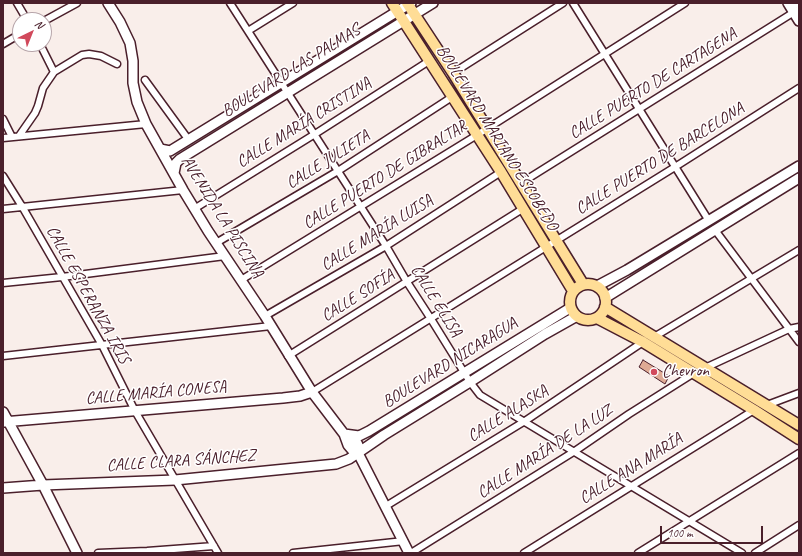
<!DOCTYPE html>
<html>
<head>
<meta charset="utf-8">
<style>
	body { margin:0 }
	#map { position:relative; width:802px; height:556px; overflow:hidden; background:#f9eeea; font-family:Caveat,sans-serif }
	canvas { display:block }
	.frame { position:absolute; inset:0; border:4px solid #4a1f2b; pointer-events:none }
	.north { position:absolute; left:12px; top:12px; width:40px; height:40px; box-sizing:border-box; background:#fff; border:1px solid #b7a5aa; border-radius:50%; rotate:43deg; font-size:11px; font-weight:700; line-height:16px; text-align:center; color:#4a1f2b }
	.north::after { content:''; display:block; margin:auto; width:14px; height:18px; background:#d1495b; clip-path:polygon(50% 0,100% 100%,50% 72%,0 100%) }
	.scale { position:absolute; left:660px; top:526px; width:103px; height:18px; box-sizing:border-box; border:2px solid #4a1f2b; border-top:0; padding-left:5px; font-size:12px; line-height:14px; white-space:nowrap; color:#4a1f2b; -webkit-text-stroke:3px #fff; paint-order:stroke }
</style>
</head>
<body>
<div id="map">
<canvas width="802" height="556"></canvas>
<div class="frame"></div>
<div class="north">N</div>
<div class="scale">100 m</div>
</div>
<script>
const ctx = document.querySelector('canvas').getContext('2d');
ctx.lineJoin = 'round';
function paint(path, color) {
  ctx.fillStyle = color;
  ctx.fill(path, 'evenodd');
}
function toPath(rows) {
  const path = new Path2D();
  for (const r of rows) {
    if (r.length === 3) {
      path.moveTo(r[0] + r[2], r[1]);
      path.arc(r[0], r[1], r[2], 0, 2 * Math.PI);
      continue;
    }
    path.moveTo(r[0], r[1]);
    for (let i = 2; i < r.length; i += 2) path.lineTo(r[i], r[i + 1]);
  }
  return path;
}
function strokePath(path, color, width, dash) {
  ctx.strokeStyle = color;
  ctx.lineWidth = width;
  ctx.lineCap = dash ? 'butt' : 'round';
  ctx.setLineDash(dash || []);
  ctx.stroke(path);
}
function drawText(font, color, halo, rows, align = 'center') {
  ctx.font = font + ' Caveat,sans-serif';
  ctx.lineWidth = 3;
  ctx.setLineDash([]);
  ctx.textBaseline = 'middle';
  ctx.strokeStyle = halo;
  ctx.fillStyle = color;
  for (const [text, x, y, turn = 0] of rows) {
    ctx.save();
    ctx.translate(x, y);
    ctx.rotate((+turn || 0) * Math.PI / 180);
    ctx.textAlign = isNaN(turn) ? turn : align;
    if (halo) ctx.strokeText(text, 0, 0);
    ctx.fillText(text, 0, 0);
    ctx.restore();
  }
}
const building = toPath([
	[643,360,669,376,665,384,639,367,643,360]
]);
paint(building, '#dfaa94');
strokePath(building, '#4a1f2b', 1);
const street = toPath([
	[17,3,27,20],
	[230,3,386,246,407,282,431,319,470,382,480,395,742,553],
	[573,3,709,221],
	[44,21,77,3],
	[248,31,293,3],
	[3,44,20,34],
	[40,44,54,72],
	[453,73,563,3],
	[145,80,188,139],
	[3,119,12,137],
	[19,136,35,113,38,106,43,88,54,72,82,55,89,54,101,56,117,64],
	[3,138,146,124],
	[3,176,23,208,102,345,135,411,218,553],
	[521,183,799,9],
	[3,209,183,190],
	[194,209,315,134,429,61],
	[715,230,799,342],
	[216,243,338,171,452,97],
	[241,280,477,135,685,3],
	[3,283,62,277,225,256],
	[265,316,386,246,501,172],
	[654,337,799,250],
	[3,356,271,326],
	[288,356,524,208],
	[705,368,789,329,799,327],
	[312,392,675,167,799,88],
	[767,405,799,393],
	[386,506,525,421,643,342],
	[98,553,147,551,214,546],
	[293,553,404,541],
	[411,553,575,451,629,414,694,373],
	[524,553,754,410],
	[638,553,799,453],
	[755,553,799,525]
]);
const secondary = toPath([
	[108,3,120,22,130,43,133,61,133,83,137,102,146,124,183,190,208,231,265,316,312,392,344,434,356,441,358,445,358,453],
	[788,3,799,21],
	[798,3,799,4],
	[160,149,170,151,411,3],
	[174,173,176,163,180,159,433,3],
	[597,286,627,270,799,166],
	[605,298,799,178],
	[3,412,43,485,77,553],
	[3,422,283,398,300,396,312,392],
	[3,488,43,485,175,480,336,464,349,459,384,435,470,382,545,334,577,316],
	[409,553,358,453,354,452,348,445,344,434,359,436,369,431,570,308]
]);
const primary = toPath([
	[392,3,501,172,573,291],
	[407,3,453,73,583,284],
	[588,302,18],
	[605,307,799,425],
	[597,318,643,342,754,410,799,439]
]);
strokePath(street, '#4a1f2b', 9);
strokePath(secondary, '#4a1f2b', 12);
strokePath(primary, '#4a1f2b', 13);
strokePath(street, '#fff', 6);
strokePath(secondary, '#fff', 9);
strokePath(primary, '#ffdd96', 10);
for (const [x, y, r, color] of [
	[654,372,4,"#d1495b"]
]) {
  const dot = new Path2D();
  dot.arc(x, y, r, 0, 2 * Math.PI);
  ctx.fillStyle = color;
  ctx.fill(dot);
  strokePath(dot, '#fff', 1.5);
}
drawText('17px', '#4a1f2b', '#fff', [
	["BOULEVARD LAS PALMAS",291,71,-32],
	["CALLE PUERTO DE CARTAGENA",653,84,-32],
	["CALLE MARÍA CRISTINA",304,123,-32],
	["BOULEVARD MARIANO ESCOBEDO",497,138,58],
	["CALLE PUERTO DE BARCELONA",660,159,-32],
	["CALLE JULIETA",328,160,-32],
	["CALLE PUERTO DE GIBRALTAR",385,175,-32],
	["AVENIDA LA PISCINA",222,217,58],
	["CALLE MARÍA LUISA",377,233,-32],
	["CALLE ESPERANZA IRIS",88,295,61],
	["CALLE SOFÍA",358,296,-32],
	["CALLE ELISA",436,301,58],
	["BOULEVARD NICARAGUA",450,363,-32],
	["CALLE MARÍA CONESA",156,393,-5],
	["CALLE ALASKA",508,414,-32],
	["CALLE MARÍA DE LA LUZ",545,452,-33],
	["CALLE CLARA SÁNCHEZ",181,461,-4],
	["CALLE ANA MARÍA",631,469,-32]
]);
drawText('17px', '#4a1f2b', '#fff', [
	["Chevron",662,372]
], 'left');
</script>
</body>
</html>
